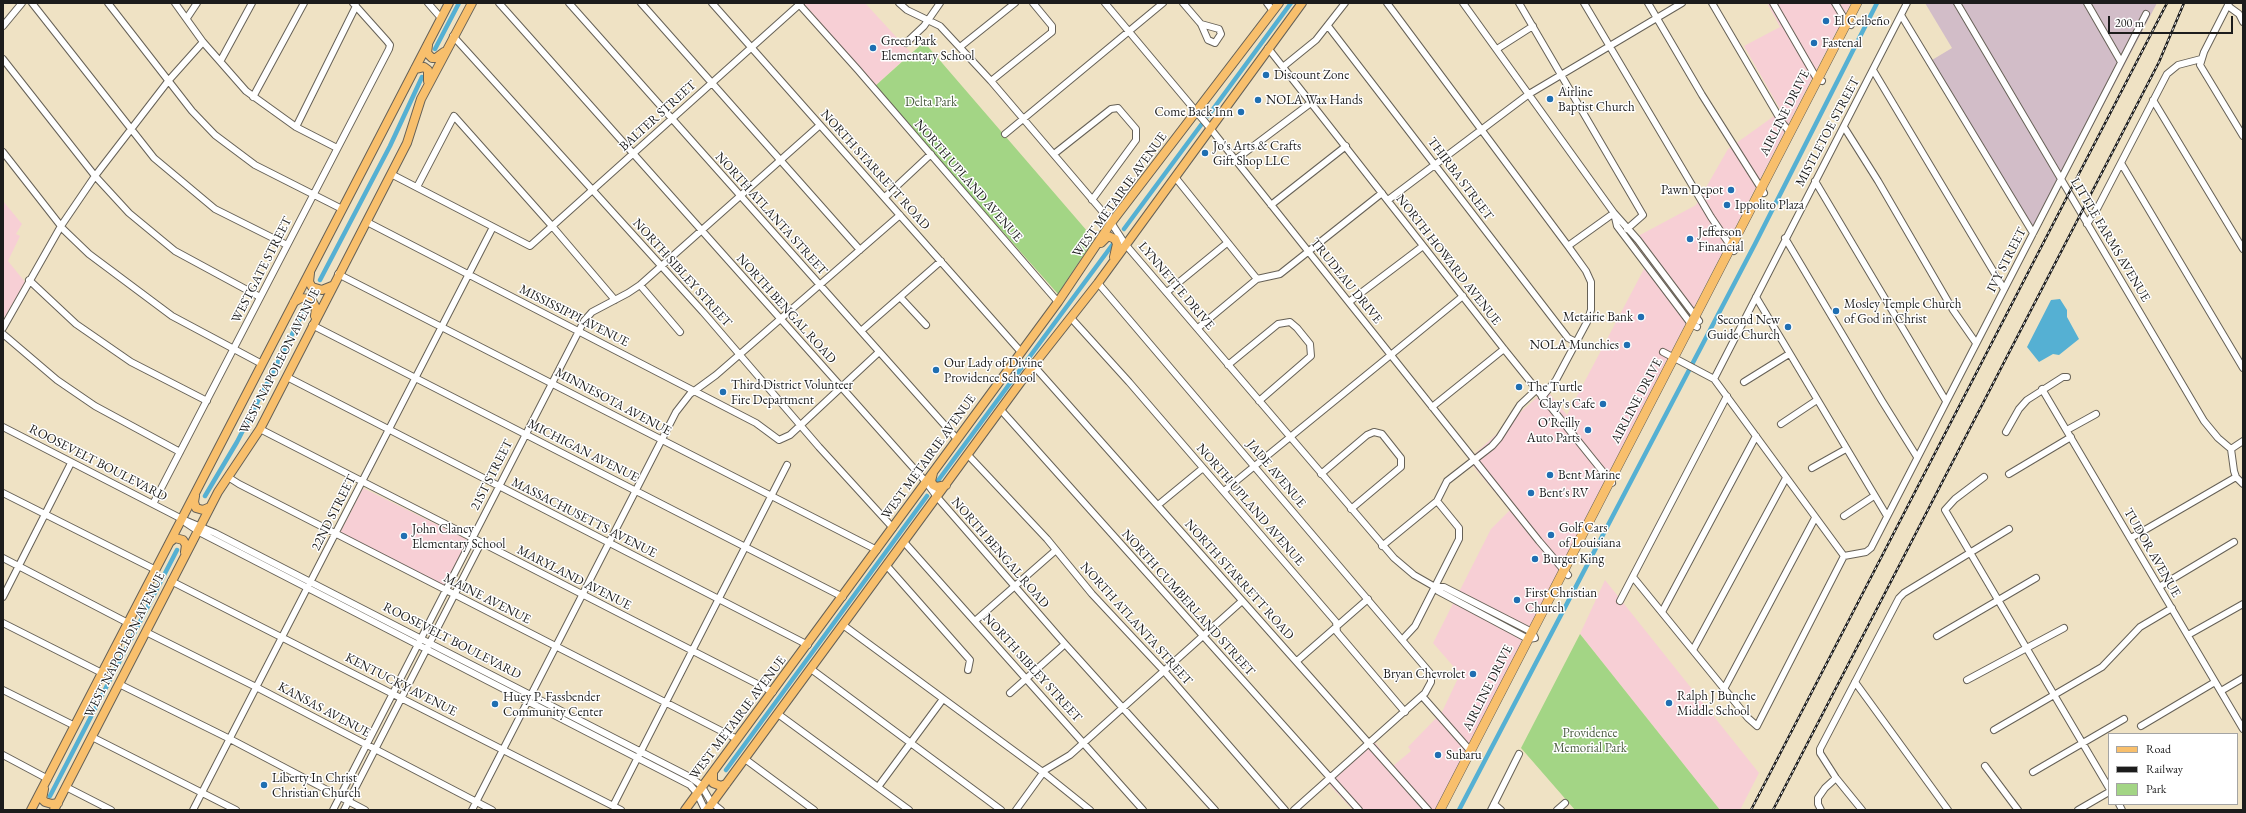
<!DOCTYPE html>
<html>
<head>
<meta charset="utf-8">
<style>
	body { margin:0 }
	#map { position:relative; width:2246px; height:813px; overflow:hidden; background:#efe2c4; font-family:"EB Garamond",serif }
	canvas { display:block }
	.frame { position:absolute; inset:0; border:4px solid #1c1c1c; pointer-events:none }
	.legend { position:absolute; left:2108px; top:733px; width:130px; height:72px; box-sizing:border-box; background:#fff; border:1px solid #a4a4a4; margin:0; padding:5px 7px; list-style:none; font-size:12px; color:#1c1c1c }
	.legend li { display:flex; align-items:center; gap:8px; height:20px }
	.legend b { width:20px; border:1px solid #a4a4a4 }
	.scale { position:absolute; left:2108px; top:16px; width:125px; height:18px; box-sizing:border-box; border:2px solid #1c1c1c; border-top:0; padding-left:5px; font-size:12px; line-height:14px; white-space:nowrap; color:#1c1c1c; -webkit-text-stroke:3px #fff; paint-order:stroke }
</style>
</head>
<body>
<div id="map">
<canvas width="2246" height="813"></canvas>
<div class="frame"></div>
<ul class="legend">
<li><b style="height:5px;background:#f8bf6c"></b>Road</li>
<li><b style="height:5px;background:#1c1c1c"></b>Railway</li>
<li><b style="height:11px;background:#a3d585"></b>Park</li>
</ul>
<div class="scale">200 m</div>
</div>
<script>
const ctx = document.querySelector('canvas').getContext('2d');
ctx.lineJoin = 'round';
function paint(path, color) {
  ctx.fillStyle = color;
  ctx.fill(path, 'evenodd');
}
function toPath(rows) {
  const path = new Path2D();
  for (const r of rows) {
    path.moveTo(r[0], r[1]);
    for (let i = 2; i < r.length; i += 2) path.lineTo(r[i], r[i + 1]);
  }
  return path;
}
function strokePath(path, color, width, dash) {
  ctx.strokeStyle = color;
  ctx.lineWidth = width;
  ctx.lineCap = dash ? 'butt' : 'round';
  ctx.setLineDash(dash || []);
  ctx.stroke(path);
}
function drawText(font, color, halo, rows, align = 'center') {
  ctx.font = font + ' "EB Garamond",serif';
  ctx.lineWidth = 3;
  ctx.setLineDash([]);
  ctx.textBaseline = 'middle';
  ctx.strokeStyle = halo;
  ctx.fillStyle = color;
  for (const [text, x, y, turn = 0] of rows) {
    ctx.save();
    ctx.translate(x, y);
    ctx.rotate((+turn || 0) * Math.PI / 180);
    ctx.textAlign = isNaN(turn) ? turn : align;
    if (halo) ctx.strokeText(text, 0, 0);
    ctx.fillText(text, 0, 0);
    ctx.restore();
  }
}
paint(toPath([
	[805,3,865,3,911,53,874,87,802,6],
	[1767,3,1851,3,1435,810,1353,810,1324,779,1372,738,1393,766,1411,751,1408,747,1442,712,1460,674,1433,643,1491,529,1510,510,1468,460,1546,389,1567,415,1645,267,1627,242,1696,205,1728,149,1781,111,1744,46,1780,27],
	[3,201,22,224,16,234,20,236,8,261,25,282,3,320],
	[363,488,468,540,444,586,340,533],
	[1605,580,1759,773,1740,810,1720,810,1580,634]
]), '#f7cfd5');
paint(toPath([
	[1925,3,2157,3,2036,234,1932,60,1952,48]
]), '#d2bdc8');
paint(toPath([
	[924,42,1094,239,1058,294,874,87],
	[1580,634,1720,810,1575,810,1521,748]
]), '#a3d585');
paint(toPath([
	[2060,299,2067,310,2067,317,2079,339,2059,355,2053,354,2039,362,2027,347,2051,300]
]), '#55b0d3');
strokePath(toPath([
	[435,49,459,3],
	[1208,116,1291,3],
	[1124,229,1201,125],
	[320,280,390,146,422,77],
	[937,482,1113,244],
	[205,496,237,442,306,307],
	[726,770,927,496],
	[50,796,177,550],
	[1459,810,1755,244,1877,3]
]), '#55b0d3', 4.5);
const minor = toPath([
	[32,3,154,158,215,209,287,245],
	[108,3,192,111,215,135,255,165,342,209],
	[175,3,203,42,246,91,296,127,337,148],
	[428,3,441,18],
	[499,3,926,482,937,497,1065,644,1215,810],
	[569,3,957,439],
	[641,3,860,250],
	[712,3,1021,352],
	[798,3,858,70,1058,302],
	[899,3,907,10,940,26,991,81,1108,218,1125,244,1394,558,1414,575,1435,587,1438,591,1528,639,1535,638,1532,632,1444,587,1435,587],
	[1105,3,1210,128,1539,541,1568,575],
	[1183,3,1201,24,1208,40,1215,43,1221,34,1219,29,1201,24],
	[1267,3,1273,11],
	[1387,3,1568,246,1586,271,1591,282,1591,310,1587,322,1556,380,1542,397],
	[1463,3,1614,213,1638,240,1699,321],
	[1519,3,1643,215,1627,229],
	[1584,3,1711,217,1734,251],
	[1648,3,1702,95,1764,193],
	[1712,3,1783,124,1790,132],
	[1773,3,1817,79,1822,81],
	[1835,3,1847,23,1851,25],
	[1957,3,2204,421,2218,438,2231,449,2234,471,2236,477,2243,484],
	[2087,3,2121,62],
	[2229,3,2204,52,2200,65,2243,136],
	[2228,6,2239,14,2243,22],
	[1901,15,2033,233],
	[187,18,197,3],
	[3,26,22,3],
	[1328,26,1568,338,1576,342],
	[453,36,703,312,819,447,893,528],
	[906,43,924,26,940,3],
	[960,47,1015,3],
	[1268,48,1504,349,1612,483],
	[1497,49,1533,26],
	[3,59,95,176,129,213,175,251,260,297],
	[221,60,252,3],
	[1284,66,1316,40,1345,3],
	[1873,70,2004,289],
	[991,81,1052,32,1052,26,1033,3],
	[253,97,304,3],
	[2153,100,2243,249],
	[296,127,356,6],
	[1844,127,1878,181,1953,310,1976,343],
	[1005,134,1163,3],
	[3,152,64,230,89,254,172,316,262,364],
	[1054,154,1111,109,1118,108,1136,129,1136,140,1092,200],
	[1235,160,1312,102],
	[2121,163,2243,368],
	[391,174,530,246,801,3],
	[1175,177,1257,279],
	[1815,181,1946,401],
	[417,187,454,116,552,226,615,300],
	[885,197,931,154],
	[1388,200,1529,94,1682,3],
	[1271,205,1346,146],
	[1614,213,1617,226,1679,308,1691,324,1697,327],
	[367,222,756,423,779,440,790,435,879,352],
	[2087,224,2098,207,2167,74,2178,65,2201,59],
	[1785,238,1882,401,1917,457],
	[1568,246,1614,213],
	[338,274,877,550],
	[29,280,76,324,131,362,207,401],
	[1098,283,1431,674,1431,682,1425,693,1294,810],
	[640,285,680,332],
	[1167,292,1227,243],
	[900,297,926,325],
	[1756,297,1887,516],
	[1349,302,1423,246],
	[1071,318,1129,382,1336,622,1337,632,1405,712],
	[312,325,843,597],
	[3,328,61,226,95,176,169,80,203,42],
	[1198,328,1257,279,1280,274,1382,193],
	[861,331,941,261],
	[3,334,57,380,95,406,180,452],
	[1663,352,1714,379,1844,556],
	[1033,365,1428,810],
	[1228,365,1278,324,1290,322,1297,328,1310,344,1311,356,1259,401],
	[287,377,808,645],
	[1714,379,1907,3],
	[1744,382,1789,354],
	[2042,389,2243,729],
	[1432,407,1504,349],
	[1001,410,1359,810],
	[1781,424,1817,400],
	[3,427,182,519,215,533,690,777,701,785,711,802,721,810],
	[260,429,773,692],
	[2067,430,2096,414],
	[2006,432,2019,409,2027,400,2063,377,2067,377],
	[2231,449,2243,441],
	[968,455,1047,539,1092,594,1164,671,1285,810],
	[1812,468,1846,449],
	[1321,474,1367,435,1374,432,1382,434,1401,458,1401,467,1351,509],
	[2009,474,2071,437],
	[228,477,239,484,737,739],
	[1984,477,1955,499,1945,510,2109,788],
	[1224,491,1463,296],
	[3,493,156,570],
	[153,504,389,49,390,45,387,41,353,3],
	[1158,505,1203,468],
	[1844,516,1874,496],
	[186,523,201,533,690,785,697,793,705,810],
	[2131,538,2236,477],
	[904,542,1143,810],
	[1382,546,1437,501,1447,481,1492,446,1499,438,1520,405,1536,390],
	[1844,556,1866,552,1871,548,2146,14],
	[3,558,128,623],
	[887,566,970,660,968,670],
	[1633,577,1748,718,1757,726,1844,556],
	[171,581,621,810],
	[2159,587,2234,542],
	[3,597,71,463],
	[1620,601,1727,396],
	[1662,612,1756,436],
	[975,621,1056,550],
	[3,623,102,673],
	[843,625,1044,773,1090,810],
	[146,632,256,687,492,810],
	[2188,635,2243,604],
	[1937,636,2036,578],
	[1402,640,1415,626,1459,539,1459,528,1437,501],
	[1693,650,1786,478],
	[1297,661,1368,599],
	[811,669,1001,810],
	[1967,680,2064,628],
	[1855,682,1948,810],
	[119,684,230,739,365,810],
	[1724,689,1815,518],
	[3,690,75,726],
	[2221,691,2243,678],
	[1010,693,1065,644],
	[1422,696,1474,755],
	[778,714,909,810],
	[2141,726,2215,682],
	[1994,730,2102,667,2140,627,2172,608],
	[92,737,236,810],
	[3,755,48,779],
	[745,759,814,810],
	[1985,766,2018,810],
	[2033,772,2124,719],
	[66,787,111,810],
	[878,787,943,699],
	[1494,804,1501,810],
	[2119,804,2122,810],
	[613,806,787,465],
	[193,810,493,227],
	[333,810,584,321,592,312,628,293,640,285,820,125],
	[344,810,481,543],
	[472,810,676,412,690,394,716,375,900,215],
	[1016,810,1045,770,1070,755,1242,601],
	[1491,810,1519,754],
	[1557,810,1565,803],
	[1821,810,1818,804,1818,798,1825,788,1836,778],
	[1862,810,1836,778,1820,753,1820,749,1899,598,1904,593,2009,529],
	[2078,810,2109,792]
]);
const major = toPath([
	[428,45,427,53,432,58,436,58,444,52],
	[415,69,424,67,428,70,428,81],
	[1101,243,1108,236,1115,239,1117,244,1114,257],
	[310,273,309,282,312,287,322,290,332,286],
	[294,302,301,298,311,299,316,308,315,316],
	[933,473,931,481,933,485,937,487,946,485],
	[195,496,194,502,196,508,203,510,210,507],
	[170,542,175,538,183,540,186,545,185,552],
	[713,773,713,783,721,786,726,784],
	[44,789,42,799,45,802,52,804,58,803],
	[31,810,449,3],
	[54,810,218,492,260,429,407,143,421,99,472,3],
	[685,810,1058,302,1111,223,1279,3],
	[707,810,1028,372,1098,283,1302,3]
]);
const highway = toPath([
	[1440,810,1857,3]
]);
strokePath(minor, '#666157', 8);
strokePath(major, '#666157', 10);
strokePath(highway, '#666157', 10);
strokePath(minor, '#fff', 6);
strokePath(major, '#f8bf6c', 8);
strokePath(highway, '#f8bf6c', 9);
const rail = toPath([
	[1751,810,2167,3],
	[1773,810,2159,62,2184,3]
]);
strokePath(rail, '#1c1c1c', 2.5);
strokePath(rail, '#fff', 1, [3]);
for (const [x, y, r, color] of [
	[1826,21,4,"#1f6fb2"],
	[1814,43,4,"#1f6fb2"],
	[873,48,4,"#1f6fb2"],
	[1266,75,4,"#1f6fb2"],
	[1550,99,4,"#1f6fb2"],
	[1258,100,4,"#1f6fb2"],
	[1241,112,4,"#1f6fb2"],
	[1205,153,4,"#1f6fb2"],
	[1731,190,4,"#1f6fb2"],
	[1727,205,4,"#1f6fb2"],
	[1690,239,4,"#1f6fb2"],
	[1836,311,4,"#1f6fb2"],
	[1641,317,4,"#1f6fb2"],
	[1788,327,4,"#1f6fb2"],
	[1627,345,4,"#1f6fb2"],
	[936,370,4,"#1f6fb2"],
	[1519,387,4,"#1f6fb2"],
	[723,392,4,"#1f6fb2"],
	[1603,404,4,"#1f6fb2"],
	[1588,430,4,"#1f6fb2"],
	[1550,475,4,"#1f6fb2"],
	[1531,493,4,"#1f6fb2"],
	[1551,535,4,"#1f6fb2"],
	[404,536,4,"#1f6fb2"],
	[1535,559,4,"#1f6fb2"],
	[1517,600,4,"#1f6fb2"],
	[1473,674,4,"#1f6fb2"],
	[1669,703,4,"#1f6fb2"],
	[495,704,4,"#1f6fb2"],
	[1438,755,4,"#1f6fb2"],
	[264,785,4,"#1f6fb2"]
]) {
  const dot = new Path2D();
  dot.arc(x, y, r, 0, 2 * Math.PI);
  ctx.fillStyle = color;
  ctx.fill(dot);
  strokePath(dot, '#fff', 1.5);
}
drawText('13px', '#1c1c1c', '#fff', [
	["El Ceibeño",1834,21],
	["Green Park",881,41],
	["Elementary School",881,56],
	["Fastenal",1822,43],
	["Discount Zone",1274,75],
	["Airline",1558,92],
	["Baptist Church",1558,107],
	["NOLA Wax Hands",1266,100],
	["Come Back Inn",1233,112,"right"],
	["Jo's Arts & Crafts",1213,146],
	["Gift Shop LLC",1213,161],
	["Pawn Depot",1723,190,"right"],
	["Ippolito Plaza",1735,205],
	["Jefferson",1698,232],
	["Financial",1698,247],
	["Mosley Temple Church",1844,304],
	["of God in Christ",1844,319],
	["Metairie Bank",1633,317,"right"],
	["Second New",1780,320,"right"],
	["Guide Church",1780,335,"right"],
	["NOLA Munchies",1619,345,"right"],
	["Our Lady of Divine",944,363],
	["Providence School",944,378],
	["Third District Volunteer",731,385],
	["Fire Department",731,400],
	["The Turtle",1527,387],
	["Clay's Cafe",1595,404,"right"],
	["O'Reilly",1580,423,"right"],
	["Auto Parts",1580,438,"right"],
	["Bent Marine",1558,475],
	["Bent's RV",1539,493],
	["Golf Cars",1559,528],
	["of Louisiana",1559,543],
	["John Clancy",412,529],
	["Elementary School",412,544],
	["Burger King",1543,559],
	["First Christian",1525,593],
	["Church",1525,608],
	["Bryan Chevrolet",1465,674,"right"],
	["Ralph J Bunche",1677,696],
	["Middle School",1677,711],
	["Huey P. Fassbender",503,697],
	["Community Center",503,712],
	["Subaru",1446,755],
	["Liberty In Christ",272,778],
	["Christian Church",272,793]
], 'left');
drawText('13px', '#4b5d41', '#fff', [
	["Delta Park",931,102],
	["Providence",1590,733],
	["Memorial Park",1590,748]
]);
drawText('13px', '#1c1c1c', '#fff', [
	["AIRLINE DRIVE",1785,113,-63],
	["BALTER STREET",658,116,-42],
	["MISTLETOE STREET",1828,132,-62],
	["NORTH STARRETT ROAD",875,170,48],
	["THIRBA STREET",1460,179,53],
	["NORTH UPLAND AVENUE",968,181,49],
	["WEST METAIRIE AVENUE",1120,195,-54],
	["NORTH ATLANTA STREET",771,214,48],
	["LITTLE FARMS AVENUE",2110,240,59],
	["NORTH HOWARD AVENUE",1448,260,52],
	["IVY STREET",2007,260,-63],
	["WESTGATE STREET",262,270,-63],
	["NORTH SIBLEY STREET",682,273,48],
	["TRUDEAU DRIVE",1346,281,51],
	["LYNNETTE DRIVE",1176,286,50],
	["NORTH BENGAL ROAD",786,309,48],
	["MISSISSIPPI AVENUE",574,316,27],
	["WEST NAPOLEON AVENUE",280,361,-63],
	["AIRLINE DRIVE",1637,401,-62],
	["MINNESOTA AVENUE",613,402,28],
	["MICHIGAN AVENUE",583,451,27],
	["WEST METAIRIE AVENUE",929,457,-54],
	["ROOSEVELT BOULEVARD",98,463,27],
	["JADE AVENUE",1276,474,50],
	["21ST STREET",492,475,-63],
	["NORTH UPLAND AVENUE",1250,505,49],
	["22ND STREET",334,513,-63],
	["MASSACHUSETTS AVENUE",584,518,27],
	["NORTH BENGAL ROAD",1000,553,49],
	["TUDOR AVENUE",2152,553,60],
	["MARYLAND AVENUE",574,578,27],
	["NORTH STARRETT ROAD",1239,580,48],
	["MAINE AVENUE",487,599,27],
	["NORTH CUMBERLAND STREET",1188,603,48],
	["NORTH ATLANTA STREET",1136,624,48],
	["ROOSEVELT BOULEVARD",452,641,27],
	["WEST NAPOLEON AVENUE",125,645,-63],
	["NORTH SIBLEY STREET",1032,668,48],
	["KENTUCKY AVENUE",401,685,27],
	["AIRLINE DRIVE",1488,688,-63],
	["KANSAS AVENUE",324,710,28],
	["WEST METAIRIE AVENUE",738,718,-53]
]);
</script>
</body>
</html>
